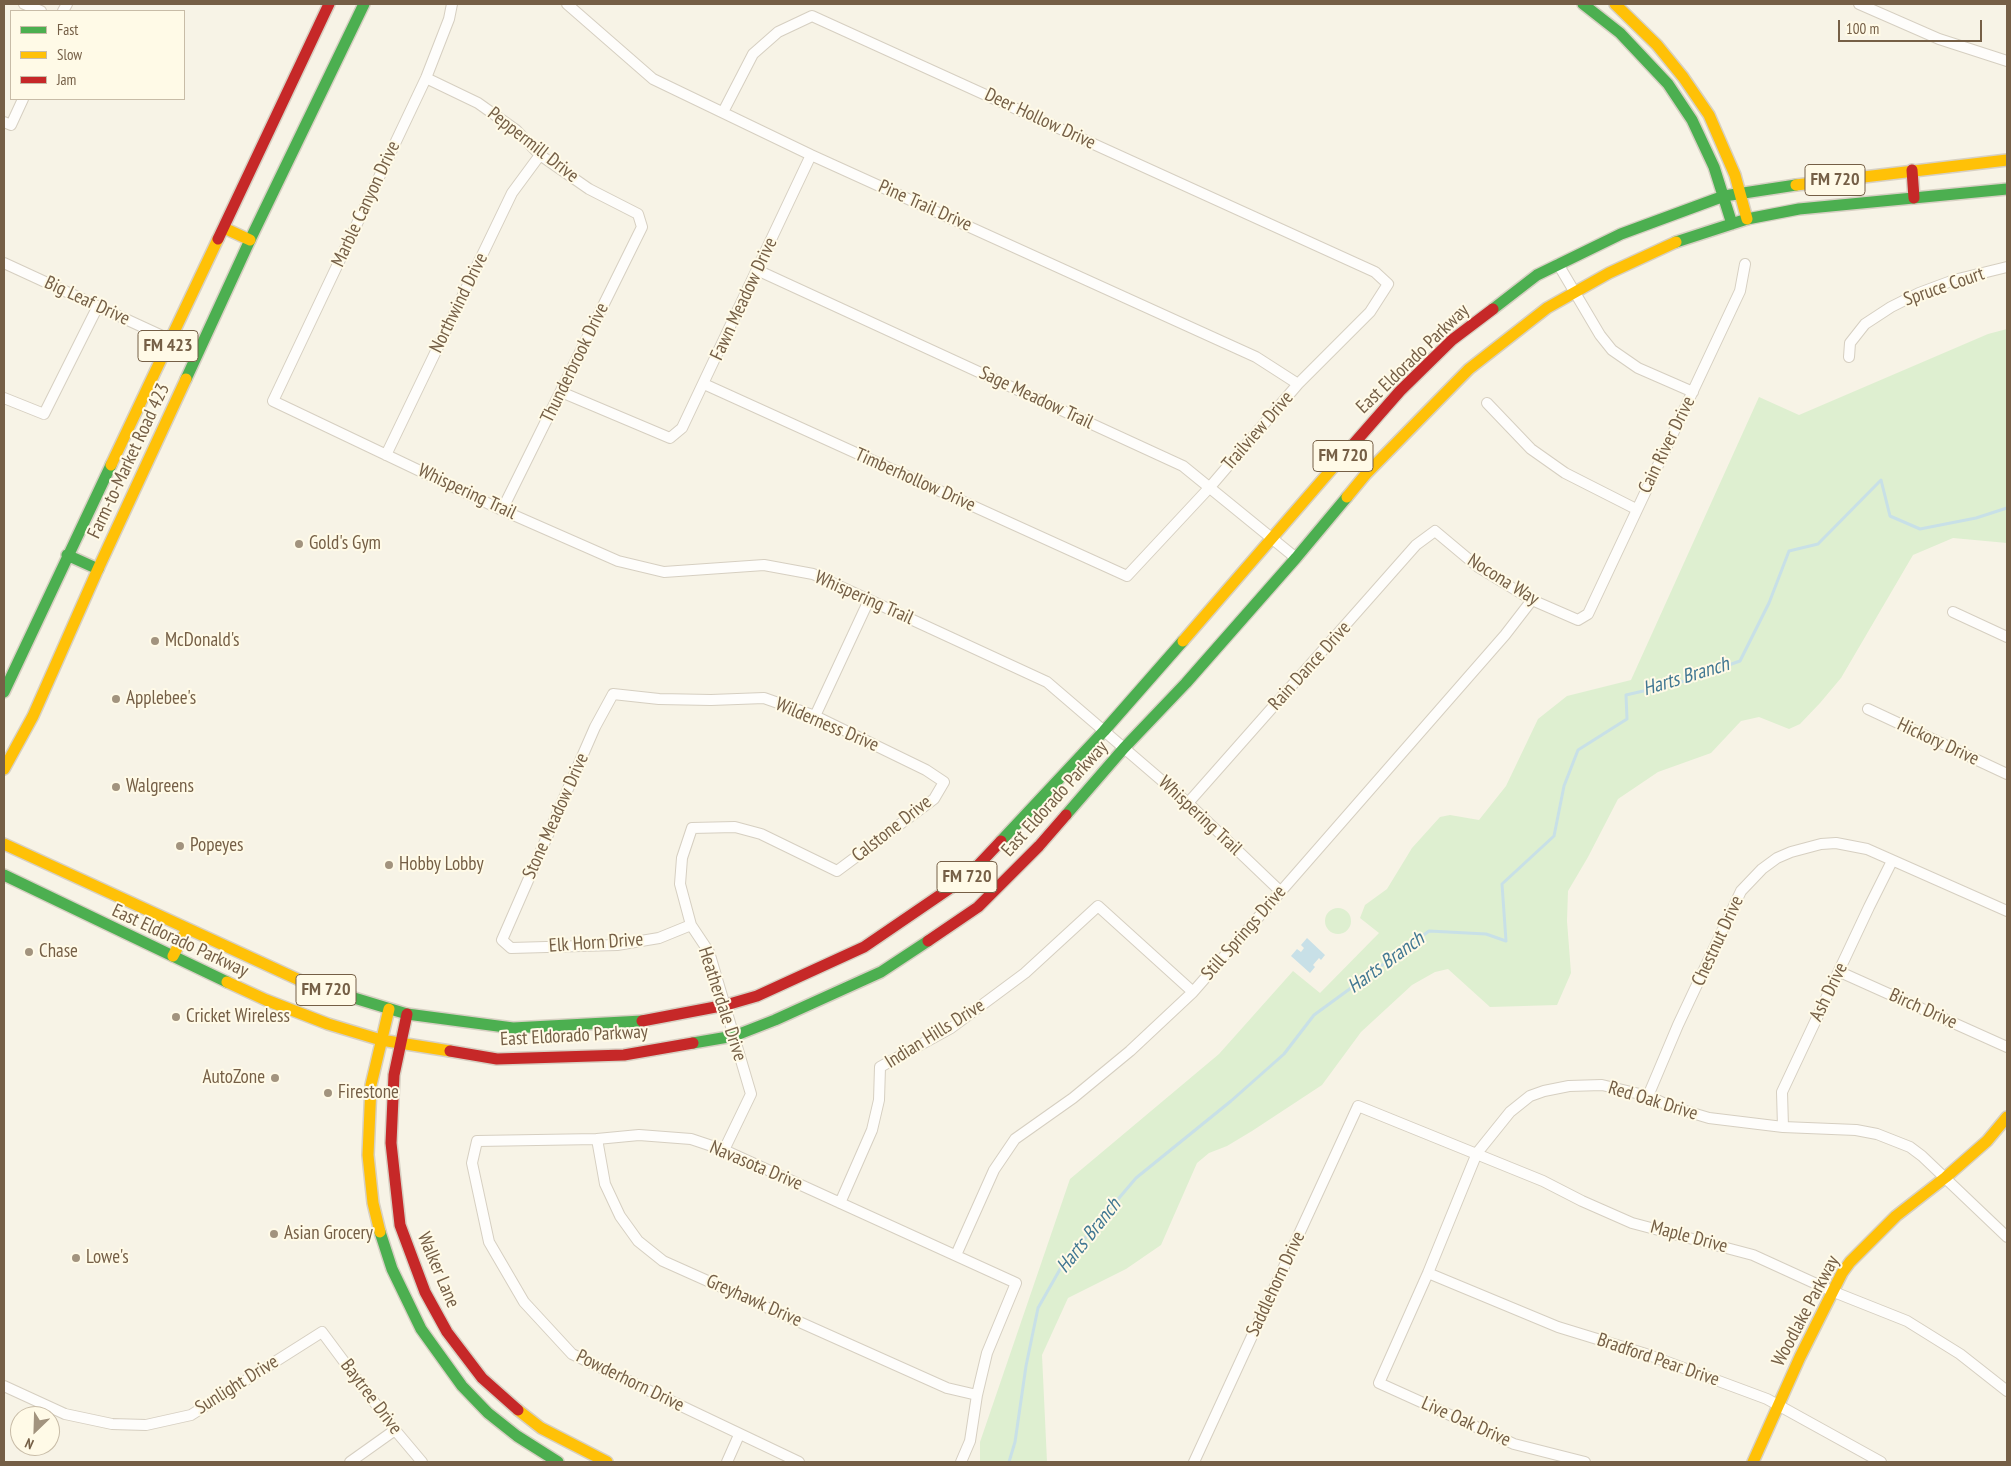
<!DOCTYPE html>
<html>
<head>
<meta charset="utf-8">
<style>
	body { margin:0 }
	#map { position:relative; width:2011px; height:1466px; overflow:hidden; background:#f7f3e6; font-family:"PT Sans Narrow",sans-serif }
	canvas { display:block }
	.frame { position:absolute; inset:0; border:5px solid #755f46; pointer-events:none }
	.legend { position:absolute; left:10px; top:10px; width:175px; height:90px; box-sizing:border-box; background:#fffae7; border:1px solid #c8bca7; margin:0; padding:6px 9px; list-style:none; font-size:15px; color:#755f46 }
	.legend li { display:flex; align-items:center; gap:10px; height:25px }
	.legend b { width:25px; border:1px solid #c8bca7 }
	.north { position:absolute; left:10px; top:1406px; width:50px; height:50px; box-sizing:border-box; background:#fffae7; border:1px solid #c8bca7; border-radius:50%; rotate:204deg; font-size:14px; font-weight:700; line-height:20px; text-align:center; color:#755f46 }
	.north::after { content:''; display:block; margin:auto; width:18px; height:22px; background:#a2937e; clip-path:polygon(50% 0,100% 100%,50% 72%,0 100%) }
	.scale { position:absolute; left:1838px; top:20px; width:144px; height:22px; box-sizing:border-box; border:2px solid #755f46; border-top:0; padding-left:6px; font-size:15px; line-height:18px; white-space:nowrap; color:#755f46; -webkit-text-stroke:4px #fffae7; paint-order:stroke }
</style>
</head>
<body>
<div id="map">
<canvas width="2011" height="1466"></canvas>
<div class="frame"></div>
<ul class="legend">
<li><b style="height:6px;background:#4caf50"></b>Fast</li>
<li><b style="height:6px;background:#ffc107"></b>Slow</li>
<li><b style="height:6px;background:#c62828"></b>Jam</li>
</ul>
<div class="north">N</div>
<div class="scale">100 m</div>
</div>
<script>
const ctx = document.querySelector('canvas').getContext('2d');
ctx.lineJoin = 'round';
function paint(path, color) {
  ctx.fillStyle = color;
  ctx.fill(path, 'evenodd');
}
function toPath(rows) {
  const path = new Path2D();
  for (const r of rows) {
    if (r.length === 3) {
      path.moveTo(r[0] + r[2], r[1]);
      path.arc(r[0], r[1], r[2], 0, 2 * Math.PI);
      continue;
    }
    path.moveTo(r[0], r[1]);
    for (let i = 2; i < r.length; i += 2) path.lineTo(r[i], r[i + 1]);
  }
  return path;
}
function strokePath(path, color, width, dash) {
  ctx.strokeStyle = color;
  ctx.lineWidth = width;
  ctx.lineCap = dash ? 'butt' : 'round';
  ctx.setLineDash(dash || []);
  ctx.stroke(path);
}
function drawText(font, color, halo, rows, align = 'center') {
  ctx.font = font + ' "PT Sans Narrow",sans-serif';
  ctx.lineWidth = 4;
  ctx.setLineDash([]);
  ctx.textBaseline = 'middle';
  ctx.strokeStyle = halo;
  ctx.fillStyle = color;
  for (const [text, x, y, turn = 0] of rows) {
    ctx.save();
    ctx.translate(x, y);
    ctx.rotate((+turn || 0) * Math.PI / 180);
    ctx.textAlign = isNaN(turn) ? turn : align;
    if (halo) ctx.strokeText(text, 0, 0);
    ctx.fillText(text, 0, 0);
    ctx.restore();
  }
}
paint(toPath([
	[2007,329,2007,543,1953,538,1913,555,1841,678,1820,703,1800,724,1789,729,1759,717,1741,721,1711,753,1658,772,1618,799,1588,857,1568,891,1567,921,1571,973,1557,1005,1490,1007,1448,969,1435,972,1412,985,1361,1032,1322,1085,1252,1131,1227,1146,1209,1153,1197,1163,1161,1245,1126,1269,1068,1298,1042,1355,1047,1462,980,1462,980,1442,1070,1179,1219,1054,1293,971,1320,993,1379,933,1360,918,1365,905,1387,889,1412,848,1440,817,1450,815,1479,820,1506,786,1538,719,1567,696,1631,680,1759,397,1799,415,1988,334],
	[1338,921,13]
]), '#deefd0');
paint(toPath([
	[1307,938,1325,955,1321,960,1319,958,1313,965,1315,967,1310,973,1291,956,1297,949,1301,952,1304,948,1301,945]
]), '#c8e0e7');
strokePath(toPath([
	[1009,1462,1015,1442,1026,1366,1038,1308,1063,1264,1136,1178,1231,1101,1284,1054,1314,1015,1429,931,1486,934,1506,941,1502,884,1554,836,1564,786,1578,750,1627,719,1626,695,1678,683,1740,661,1769,603,1789,551,1818,544,1881,480,1890,516,1920,529,1976,518,2007,508]
]), '#c8e0e7', 3);
const street = toPath([
	[24,4,41,11],
	[452,4,449,19,426,78,273,401,502,510,618,561,664,572,764,565,813,574,1047,682,1188,803,1280,891],
	[567,4,653,79,811,155,1256,357,1298,384],
	[1859,4,1939,39,2007,61],
	[63,11,67,4],
	[426,78,478,103,516,130,540,155,589,189,638,214,642,227,502,510],
	[4,122,11,125,23,99],
	[4,263,171,340],
	[1558,264,1600,335,1612,350,1638,368,1693,392],
	[757,270,1183,466,1296,558],
	[1849,357,1850,343,1865,324,1891,307,1919,293,1954,280,2007,267],
	[704,384,1127,576,1210,487,1298,384,1370,312,1388,284,1375,272,812,16,778,32,753,54,723,112],
	[561,392,670,438,682,428,811,155],
	[4,398,44,414,98,306],
	[1487,403,1531,449,1565,473,1636,509],
	[386,455,512,193,540,155],
	[1953,612,2007,637],
	[1868,709,2007,774],
	[815,716,869,600],
	[1188,803,1416,545,1435,531,1478,567,1532,600,1578,620,1588,614,1740,291,1745,264],
	[691,925,659,938,617,945,511,948,502,940,595,727,613,694,659,699,711,700,764,698,815,716,926,770,944,782,934,799,837,871,761,834,735,827,692,828,682,858,680,884,691,925,709,952,751,1094,724,1150],
	[1840,972,2007,1047],
	[1648,1096,1678,1025,1741,891,1762,869,1777,858,1791,852,1821,844,1836,843,1867,849,2007,911],
	[1783,1127,1782,1092,1869,907,1892,861],
	[597,1139,605,1184,620,1216,638,1241,663,1261,947,1388,977,1395],
	[840,1203,872,1130,879,1100,880,1067,951,1028,1025,973,1098,906,1193,992],
	[956,1255,994,1170,1015,1139,1073,1098,1130,1051,1193,992,1505,635,1532,600],
	[1428,1273,1558,1327,1646,1354,1767,1399,1881,1462],
	[4,1386,65,1414,112,1424,146,1425,191,1415,322,1332,395,1430,422,1462],
	[350,1462,395,1430],
	[727,1462,739,1435],
	[799,1462,572,1354,524,1302,489,1242,472,1163,477,1141,597,1139,639,1135,691,1139,724,1150,1016,1283,987,1353,977,1395,970,1441,961,1462],
	[1194,1462,1358,1106,1543,1181,1582,1201,1632,1223,1753,1255,1834,1292,1907,1321,1960,1354,2007,1391],
	[1585,1462,1514,1444,1379,1383,1428,1273,1477,1153,1510,1112,1530,1096,1544,1091,1569,1086,1602,1085,1648,1096,1672,1107,1709,1118,1783,1127,1856,1130,1877,1134,1910,1147,1922,1156,2007,1237]
]);
const fast = toPath([
	[1583,4,1620,33,1668,84,1692,120,1714,167,1732,224],
	[1676,242,1747,219,1799,209,2007,189],
	[1493,309,1537,275,1621,234,1724,196,1796,185],
	[186,379,250,240,364,4],
	[67,555,98,569],
	[4,692,111,465],
	[1066,815,1124,748,1186,683,1296,558,1347,497],
	[1001,841,1104,731,1183,641],
	[4,875,227,982],
	[308,984,407,1014,513,1028,642,1021],
	[693,1043,734,1036,775,1020,881,972,928,941],
	[380,1232,392,1269,421,1329,462,1386,488,1413,517,1436,558,1462]
]);
const slow = toPath([
	[1615,4,1657,45,1683,77,1709,115,1735,175,1747,219],
	[1796,185,2007,160],
	[224,228,250,240],
	[111,465,218,239],
	[1347,497,1366,474,1469,369,1547,308,1609,273,1676,242],
	[1183,641,1343,456],
	[4,769,33,716,98,569,186,379],
	[4,844,308,984],
	[173,956,187,929],
	[227,982,266,1000,328,1024,381,1040,450,1051],
	[380,1232,373,1203,368,1155,371,1085,389,1009],
	[518,1410,541,1428,607,1462],
	[1753,1462,1800,1357,1842,1273,1850,1262,1896,1216,1946,1177,1987,1141,2007,1117]
]);
const jam = toPath([
	[1912,170,1914,198],
	[218,239,329,4],
	[1343,456,1400,391,1452,340,1493,309],
	[928,941,978,907,1039,846,1066,815],
	[407,1014,394,1075,391,1143,400,1225,425,1292,447,1332,482,1378,518,1410],
	[642,1021,726,1005,757,996,864,947,968,876,1001,841],
	[450,1051,497,1059,624,1055,693,1043]
]);
strokePath(street, '#d6cfc1', 12);
strokePath(fast, '#d7d0c3', 14);
strokePath(slow, '#d7d0c3', 14);
strokePath(jam, '#d7d0c3', 14);
strokePath(street, '#fefdfb', 10);
strokePath(fast, '#4caf50', 11);
strokePath(slow, '#ffc107', 11);
strokePath(jam, '#c62828', 11);
for (const [x, y, r, color] of [
	[299,544,5,"#a2937e"],
	[155,641,5,"#a2937e"],
	[116,699,5,"#a2937e"],
	[116,787,5,"#a2937e"],
	[180,846,5,"#a2937e"],
	[389,865,5,"#a2937e"],
	[29,952,5,"#a2937e"],
	[176,1017,5,"#a2937e"],
	[275,1078,5,"#a2937e"],
	[328,1093,5,"#a2937e"],
	[274,1234,5,"#a2937e"],
	[76,1258,5,"#a2937e"]
]) {
  const dot = new Path2D();
  dot.arc(x, y, r, 0, 2 * Math.PI);
  ctx.fillStyle = color;
  ctx.fill(dot);
  strokePath(dot, '#fffae7', 2);
}
for (const [x, y, w] of [
	[1835,180,60],
	[168,346,60],
	[1343,456,60],
	[967,877,60],
	[326,990,60]
]) {
  const box = new Path2D();
  box.roundRect(x - w / 2, y - 15.5, w, 31, 4);
  ctx.fillStyle = '#fffae7';
  ctx.fill(box);
  strokePath(box, '#755f46', 1);
}
drawText('bold 18px', '#755f46', null, [
	["FM 720",1835,180],
	["FM 423",168,346],
	["FM 720",1343,456],
	["FM 720",967,877],
	["FM 720",326,990]
]);
drawText('19px', '#755f46', '#fffae7', [
	["Deer Hollow Drive",1040,119,25],
	["Peppermill Drive",533,145,38],
	["Marble Canyon Drive",366,204,-65],
	["Pine Trail Drive",925,206,24],
	["Spruce Court",1944,287,-19],
	["Fawn Meadow Drive",744,299,-65],
	["Big Leaf Drive",87,301,25],
	["Northwind Drive",459,303,-64],
	["East Eldorado Parkway",1413,359,-44],
	["Thunderbrook Drive",575,363,-64],
	["Sage Meadow Trail",1036,398,25],
	["Trailview Drive",1258,431,-49],
	["Cain River Drive",1667,445,-64],
	["Farm-to-Market Road 423",129,461,-65],
	["Timberhollow Drive",915,480,24],
	["Whispering Trail",467,492,25],
	["Nocona Way",1503,580,32],
	["Whispering Trail",864,598,24],
	["Rain Dance Drive",1310,666,-48],
	["Wilderness Drive",827,725,23],
	["Hickory Drive",1938,742,25],
	["East Eldorado Parkway",1055,799,-48],
	["Stone Meadow Drive",556,816,-66],
	["Whispering Trail",1200,816,43],
	["Calstone Drive",892,829,-38],
	["Still Springs Drive",1244,933,-49],
	["East Eldorado Parkway",180,941,25],
	["Chestnut Drive",1718,941,-65],
	["Elk Horn Drive",596,943,-4],
	["Ash Drive",1829,992,-64],
	["Heatherdale Drive",722,1004,72],
	["Birch Drive",1923,1009,24],
	["Indian Hills Drive",935,1034,-32],
	["East Eldorado Parkway",574,1036,-3],
	["Red Oak Drive",1653,1101,17],
	["Navasota Drive",756,1166,23],
	["Maple Drive",1689,1237,15],
	["Walker Lane",438,1270,67],
	["Saddlehorn Drive",1276,1284,-65],
	["Greyhawk Drive",754,1301,24],
	["Woodlake Parkway",1806,1311,-62],
	["Bradford Pear Drive",1658,1360,19],
	["Powderhorn Drive",630,1381,26],
	["Sunlight Drive",237,1385,-32],
	["Baytree Drive",371,1397,53],
	["Live Oak Drive",1466,1422,24]
]);
drawText('19px', '#755f46', '#fffae7', [
	["Gold's Gym",309,544],
	["McDonald's",165,641],
	["Applebee's",126,699],
	["Walgreens",126,787],
	["Popeyes",190,846],
	["Hobby Lobby",399,865],
	["Chase",39,952],
	["Cricket Wireless",186,1017],
	["AutoZone",265,1078,"right"],
	["Firestone",338,1093],
	["Asian Grocery",284,1234],
	["Lowe's",86,1258]
], 'left');
drawText('italic 20px', '#417792', '#fffae7', [
	["Harts Branch",1686,677,-17],
	["Harts Branch",1386,963,-36],
	["Harts Branch",1089,1236,-51]
]);
</script>
</body>
</html>
